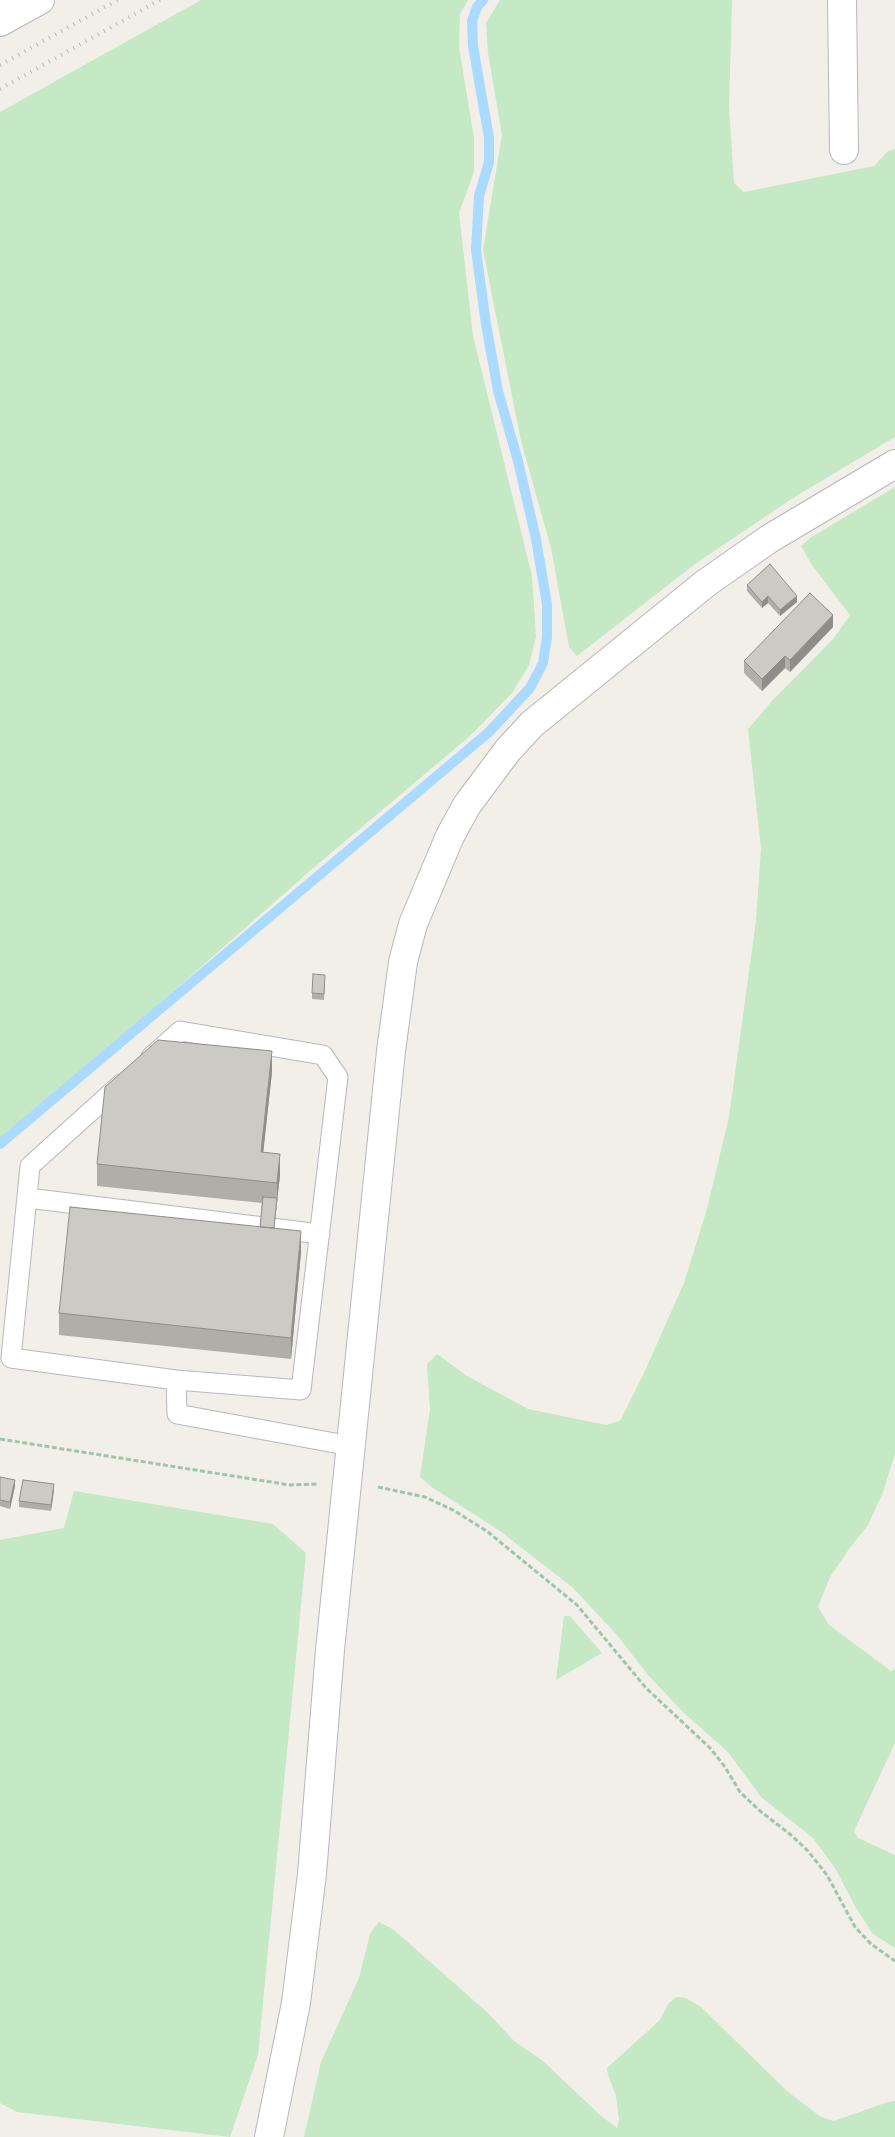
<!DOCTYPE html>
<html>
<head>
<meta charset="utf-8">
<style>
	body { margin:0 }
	canvas { display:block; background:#f1efe8 }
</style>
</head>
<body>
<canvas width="895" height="2137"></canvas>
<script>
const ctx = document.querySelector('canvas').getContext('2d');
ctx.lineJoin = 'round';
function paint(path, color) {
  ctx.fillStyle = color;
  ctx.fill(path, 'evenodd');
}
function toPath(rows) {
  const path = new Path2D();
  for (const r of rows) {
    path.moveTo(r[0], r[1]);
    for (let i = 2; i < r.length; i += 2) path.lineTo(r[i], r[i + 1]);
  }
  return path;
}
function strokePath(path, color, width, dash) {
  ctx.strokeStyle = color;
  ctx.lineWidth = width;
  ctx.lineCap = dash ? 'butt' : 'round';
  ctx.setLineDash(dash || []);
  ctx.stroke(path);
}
paint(toPath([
	[201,0,468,0,460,14,459,47,474,138,474,172,459,213,473,336,532,576,536,637,529,665,512,693,470,736,311,870,0,1144,0,112],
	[500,0,732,0,729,106,734,183,744,192,874,166,888,151,895,149,895,437,793,498,695,564,577,656,569,647,551,548,521,441,483,250,502,135,488,53,486,23],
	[895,487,895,1454,883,1492,868,1525,849,1549,830,1577,818,1607,829,1625,891,1671,895,1669,895,1743,854,1831,858,1838,895,1855,895,1948,873,1934,856,1908,835,1868,813,1838,761,1797,728,1752,683,1712,648,1675,617,1635,572,1587,500,1531,433,1488,420,1477,430,1409,427,1364,437,1354,467,1376,528,1409,606,1425,620,1421,644,1373,684,1283,707,1209,729,1117,756,921,761,848,748,729,772,701,834,638,850,615,812,565,801,546,810,538],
	[74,1491,273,1524,306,1553,258,2055,230,2137,17,2112,0,2103,0,1540,64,1528],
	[564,1616,570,1616,602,1653,556,1680],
	[379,1922,394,1930,489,2014,514,2041,543,2061,600,2115,617,2128,619,2120,616,2096,608,2075,607,2068,660,2020,668,2004,676,1997,686,1998,701,2007,787,2091,821,2117,834,2121,888,2102,895,2101,895,2137,304,2137,321,2062,359,1978,370,1934]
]), '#c5e8c5');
strokePath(toPath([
	[0,1144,489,732,530,688,543,663,547,637,547,604,536,539,518,461,498,391,486,324,476,250,479,196,489,162,489,138,473,46,472,21,477,7,483,0]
]), '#aadaff', 10);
const service = toPath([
	[0,0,10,17],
	[151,1057,180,1031,323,1055,338,1077,301,1390,176,1380],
	[121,1084,30,1166,11,1358,176,1380,177,1414,351,1446],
	[28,1198,320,1234]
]);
const minor = toPath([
	[842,0,844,150],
	[0,22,40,0],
	[269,2137,296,2003,312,1874,330,1650,391,1051,403,962,413,924,450,836,467,805,508,750,532,724,706,583,769,539,895,464]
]);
strokePath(service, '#b5b8bc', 21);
strokePath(minor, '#b5b8bc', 30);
strokePath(toPath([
	[0,1439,290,1485,317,1484],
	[378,1487,425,1497,455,1511,488,1532,577,1605,646,1688,710,1748,725,1767,740,1792,760,1811,791,1835,808,1851,827,1875,855,1927,871,1944,895,1961]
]), '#9cc7a9', 3, [5, 2.5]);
strokePath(service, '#fff', 19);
strokePath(minor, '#fff', 28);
strokePath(toPath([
	[0,65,118,0],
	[0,89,160,0]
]), '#b6b7b8', 4, [1, 6]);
paint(toPath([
	[747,585,797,602,780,616,768,603,762,608,747,591],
	[833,627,790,672,785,668,762,691,744,673,744,661],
	[325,981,324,1000,312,999,312,993],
	[272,1072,263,1152,280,1175,274,1228,301,1252,291,1359,59,1335,59,1313,260,1227,262,1203,97,1186,97,1164],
	[0,1477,15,1486,10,1509,0,1506],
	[54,1490,51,1511,19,1507,19,1501]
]), '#afaea9');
paint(toPath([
	[768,596,768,603,762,608,762,602],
	[797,596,797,602,780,616,780,610],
	[833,615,833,627,790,672,790,660],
	[785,656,785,668,762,691,762,679],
	[272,1051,272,1072,261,1173,261,1152],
	[280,1154,280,1175,272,1249,277,1198,277,1183],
	[301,1231,301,1252,291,1359,291,1338],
	[15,1480,15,1486,10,1509,10,1502],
	[54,1484,54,1490,51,1511,51,1505]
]), '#8f8d8a');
const building = toPath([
	[770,564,797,596,780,610,768,596,762,602,747,585,770,564],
	[810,593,833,615,790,660,785,656,762,679,744,661,810,593],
	[313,974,325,975,324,994,312,993,313,974],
	[158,1040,272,1051,261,1152,280,1154,277,1183,97,1164,105,1087,158,1040],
	[263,1197,277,1198,274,1228,260,1227,263,1197],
	[70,1207,301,1231,291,1338,59,1313,70,1207],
	[0,1477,15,1480,10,1502,0,1500,0,1477],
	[23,1480,54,1484,51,1505,19,1501,23,1480]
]);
paint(building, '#cccac5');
strokePath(building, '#8f8d8a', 1);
</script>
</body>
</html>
